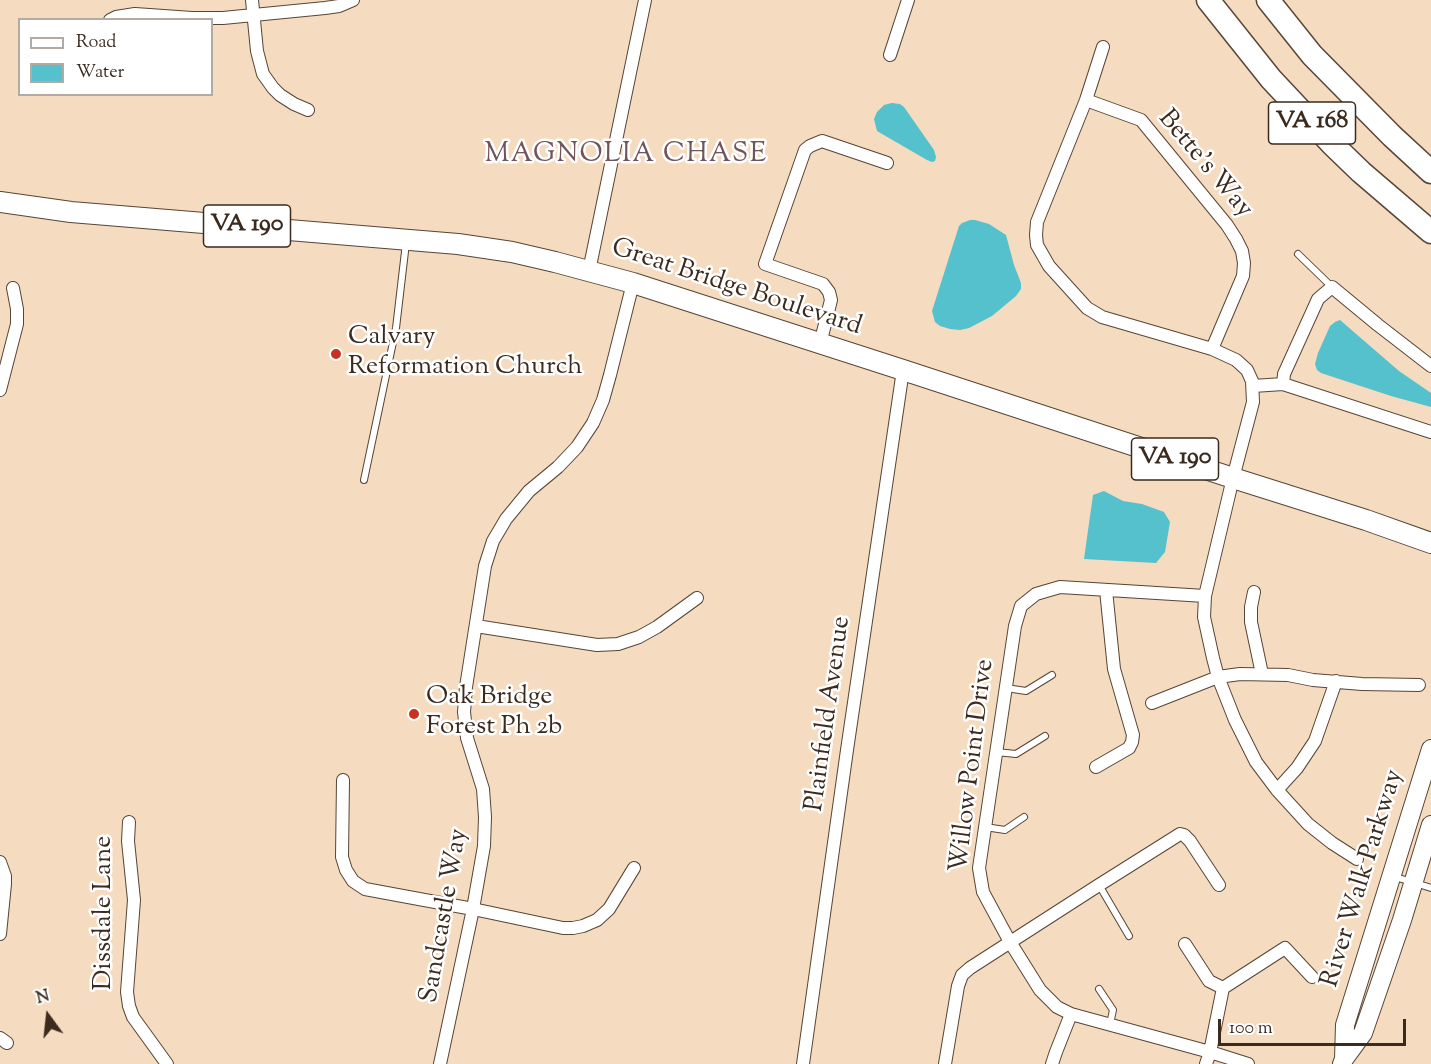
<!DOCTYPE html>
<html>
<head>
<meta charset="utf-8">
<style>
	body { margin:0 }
	#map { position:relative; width:1431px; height:1064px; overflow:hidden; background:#f5dbbf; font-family:"Sorts Mill Goudy",serif }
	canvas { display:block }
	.legend { position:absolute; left:18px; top:18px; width:195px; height:78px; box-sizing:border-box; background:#fff; border:2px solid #b1aaa5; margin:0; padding:8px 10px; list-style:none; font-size:18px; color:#3b2a1e }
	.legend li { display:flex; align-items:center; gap:12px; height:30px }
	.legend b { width:30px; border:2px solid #b1aaa5 }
	.north { position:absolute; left:18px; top:986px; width:60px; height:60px; -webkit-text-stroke:4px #fff; paint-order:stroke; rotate:345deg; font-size:16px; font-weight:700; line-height:24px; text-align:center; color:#3b2a1e }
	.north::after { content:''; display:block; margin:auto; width:21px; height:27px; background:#3b2a1e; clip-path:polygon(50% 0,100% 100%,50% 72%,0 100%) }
	.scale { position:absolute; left:1218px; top:1019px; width:188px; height:27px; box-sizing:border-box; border:3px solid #3b2a1e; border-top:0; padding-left:8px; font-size:18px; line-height:21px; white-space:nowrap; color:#3b2a1e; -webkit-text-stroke:4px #fff; paint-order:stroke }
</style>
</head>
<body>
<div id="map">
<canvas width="1431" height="1064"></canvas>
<ul class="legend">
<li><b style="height:8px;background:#fff"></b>Road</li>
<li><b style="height:16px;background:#54c1cd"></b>Water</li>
</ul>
<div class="north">N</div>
<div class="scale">100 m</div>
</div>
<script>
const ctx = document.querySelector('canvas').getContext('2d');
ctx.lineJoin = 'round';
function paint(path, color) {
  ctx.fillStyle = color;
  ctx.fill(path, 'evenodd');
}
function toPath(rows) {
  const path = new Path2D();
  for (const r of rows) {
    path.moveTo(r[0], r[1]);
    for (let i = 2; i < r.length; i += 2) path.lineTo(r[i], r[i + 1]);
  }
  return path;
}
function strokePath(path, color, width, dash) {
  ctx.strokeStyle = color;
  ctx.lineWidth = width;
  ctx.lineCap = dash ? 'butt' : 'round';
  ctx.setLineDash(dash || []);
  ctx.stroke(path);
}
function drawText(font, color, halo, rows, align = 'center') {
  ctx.font = font + ' "Sorts Mill Goudy",serif';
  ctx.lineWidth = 5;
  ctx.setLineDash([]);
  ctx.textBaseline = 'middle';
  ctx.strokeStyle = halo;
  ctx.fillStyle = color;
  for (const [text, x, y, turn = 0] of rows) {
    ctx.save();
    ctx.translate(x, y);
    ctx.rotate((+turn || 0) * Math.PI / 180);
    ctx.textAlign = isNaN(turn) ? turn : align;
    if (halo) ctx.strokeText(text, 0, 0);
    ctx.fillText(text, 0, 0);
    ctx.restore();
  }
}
paint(toPath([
	[892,103,900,104,904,107,934,150,936,157,935,161,932,162,927,160,877,131,874,119,877,112,884,105],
	[970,220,975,220,989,224,1006,235,1014,265,1021,283,1021,289,1016,296,992,316,969,328,960,330,950,329,940,326,935,322,932,311,959,226,962,223],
	[1340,320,1399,371,1431,393,1431,407,1391,396,1321,373,1317,370,1315,364,1318,353,1330,326,1335,322],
	[1104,491,1123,501,1142,504,1164,512,1170,522,1165,552,1156,563,1084,559,1093,495]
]), '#54c1cd');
const lane = toPath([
	[1298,254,1332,287],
	[364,480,396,328,406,243],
	[1006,688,1026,691,1052,675],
	[996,752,1016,754,1045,736],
	[985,827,1005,830,1024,817],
	[1392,876,1431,888],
	[1099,885,1129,936],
	[1099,989,1113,1010,1110,1024]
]);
const street = toPath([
	[252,0,257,51,263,74,273,88,280,95,294,104,308,110],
	[110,20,116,17,135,14,192,18,223,18,325,8,339,6,353,0],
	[1103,47,1086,100,1037,222,1036,235,1037,245,1049,266,1087,308,1102,317,1212,349],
	[890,55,908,0],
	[1086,100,1141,120,1227,225,1236,239,1242,251,1244,263,1243,276,1212,349,1236,360,1247,370,1252,381,1253,402,1233,478,1205,596,1204,617,1213,658,1218,677,1235,720,1256,762,1277,790,1308,824,1332,843,1357,859],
	[589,271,645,0],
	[820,344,831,300,829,292,823,284,765,264,805,150,810,146,822,141,887,163],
	[1283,384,1284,374,1318,299,1332,287,1378,325,1431,366],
	[1253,386,1283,384,1431,432],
	[0,390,17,324,17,309,13,288],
	[1254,592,1251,607,1251,622,1262,674],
	[1205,596,1060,587,1036,594,1021,606,1015,626,979,868,983,892,1010,942,1040,990,1057,1007,1071,1014,1210,1052,1248,1064],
	[476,626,597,645,618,644,639,637,657,627,697,598],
	[1152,703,1218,677,1240,674,1288,675,1313,680,1362,684,1419,685],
	[1096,767,1129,748,1132,742,1133,735,1114,669,1106,590],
	[343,780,342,857,346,870,353,881,365,889,473,909,563,928,573,928,583,926,597,920,609,909,634,868],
	[1277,790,1297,768,1315,741,1336,681],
	[129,822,128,841,134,900,127,992,129,1006,133,1017,167,1064],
	[0,862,5,876,5,884,0,934],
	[1185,944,1209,981,1223,988],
	[0,1038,7,1043],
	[440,1064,473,909,484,846,485,817,483,789,467,738,464,712,466,687,485,566,493,541,506,519,529,491,558,467,577,447,593,423,603,400,610,375,633,283],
	[803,1064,847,750,903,370],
	[945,1064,958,986,962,975,970,968,1099,885,1180,834,1184,835,1190,841,1219,885],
	[1052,1064,1056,1052,1071,1014],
	[1206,1064,1210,1052,1223,988,1285,948,1312,977]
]);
const secondary = toPath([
	[1344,1059,1363,1033,1402,920,1431,825],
	[1342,1064,1344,1059,1345,1025,1431,749]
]);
const primary = toPath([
	[0,202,71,212,458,244,512,252,555,262,633,283,903,370,1233,478,1366,520,1431,543]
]);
const highway = toPath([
	[1208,0,1271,79,1332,144,1361,172,1431,232],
	[1268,0,1312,55,1392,136,1431,172]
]);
strokePath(lane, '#574536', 8);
strokePath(street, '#574536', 14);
strokePath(secondary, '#574536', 20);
strokePath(primary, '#574536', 22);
strokePath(highway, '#574536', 25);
strokePath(lane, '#fff', 6);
strokePath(street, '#fff', 12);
strokePath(secondary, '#fff', 18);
strokePath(primary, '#fff', 20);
strokePath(highway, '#fff', 22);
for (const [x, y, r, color] of [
	[336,354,6,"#c8321e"],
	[414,714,6,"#c8321e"]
]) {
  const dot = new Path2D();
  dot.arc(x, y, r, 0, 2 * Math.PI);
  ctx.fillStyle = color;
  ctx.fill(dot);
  strokePath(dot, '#fff', 2);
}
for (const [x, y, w] of [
	[1312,123,87],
	[247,226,87],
	[1175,459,87]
]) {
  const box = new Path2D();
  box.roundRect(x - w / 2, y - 21, w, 42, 4.5);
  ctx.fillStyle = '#fff';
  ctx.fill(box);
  strokePath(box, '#3b2a1e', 1.5);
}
drawText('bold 24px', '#3b2a1e', null, [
	["VA 168",1312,123],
	["VA 190",247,226],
	["VA 190",1175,459]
]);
drawText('26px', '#3b2a1e', '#fff', [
	["Bette's Way",1204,165,50],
	["Great Bridge Boulevard",736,289,18],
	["Plainfield Avenue",830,714,-82],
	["Willow Point Drive",974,766,-83],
	["River Walk Parkway",1364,879,-73],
	["Dissdale Lane",106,913,-90],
	["Sandcastle Way",446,916,-80]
]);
drawText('26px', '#3b2a1e', '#fff', [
	["Calvary",348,339],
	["Reformation Church",348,369],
	["Oak Bridge",426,699],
	["Forest Ph 2b",426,729]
], 'left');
ctx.letterSpacing = '1.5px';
drawText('27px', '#71535a', '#fff', [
	["MAGNOLIA CHASE",626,156]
]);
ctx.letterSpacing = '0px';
</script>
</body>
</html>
